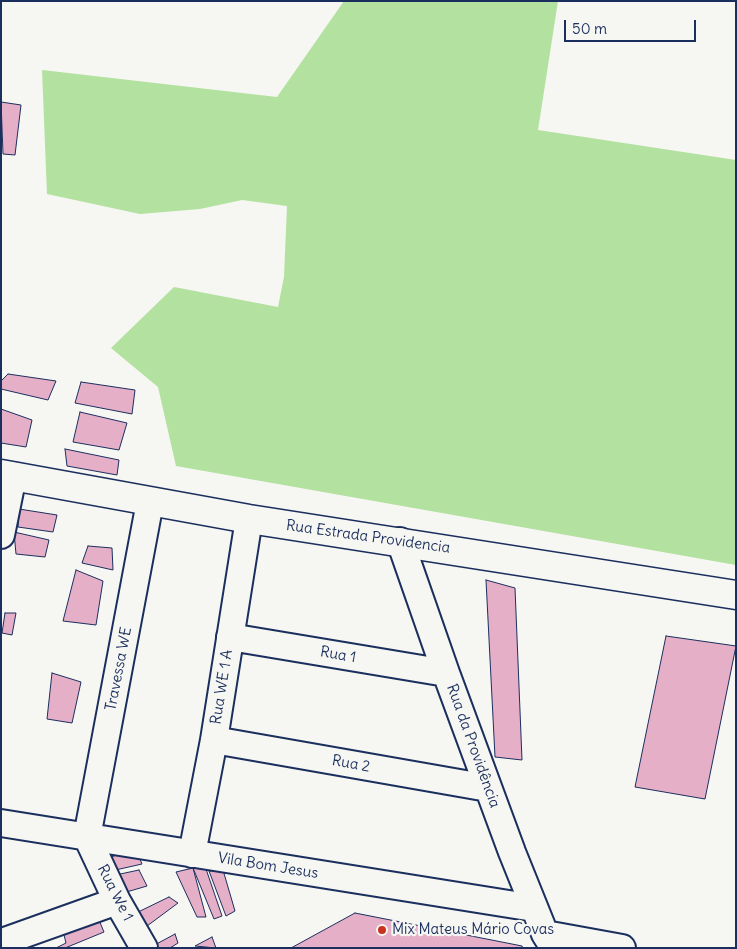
<!DOCTYPE html>
<html>
<head>
<meta charset="utf-8">
<style>
	body { margin:0 }
	#map { position:relative; width:737px; height:949px; overflow:hidden; background:#f6f6f2; font-family:Delius,sans-serif }
	canvas { display:block }
	.frame { position:absolute; inset:0; border:2px solid #1b2f5e; pointer-events:none }
	.scale { position:absolute; left:564px; top:20px; width:132px; height:22px; box-sizing:border-box; border:2px solid #1b2f5e; border-top:0; padding-left:6px; font-size:15px; line-height:18px; white-space:nowrap; color:#1b2f5e; -webkit-text-stroke:4px #f6f6f2; paint-order:stroke }
</style>
</head>
<body>
<div id="map">
<canvas width="737" height="949"></canvas>
<div class="frame"></div>
<div class="scale">50 m</div>
</div>
<script>
const ctx = document.querySelector('canvas').getContext('2d');
ctx.lineJoin = 'round';
function paint(path, color) {
  ctx.fillStyle = color;
  ctx.fill(path, 'evenodd');
}
function toPath(rows) {
  const path = new Path2D();
  for (const r of rows) {
    path.moveTo(r[0], r[1]);
    for (let i = 2; i < r.length; i += 2) path.lineTo(r[i], r[i + 1]);
  }
  return path;
}
function strokePath(path, color, width, dash) {
  ctx.strokeStyle = color;
  ctx.lineWidth = width;
  ctx.lineCap = dash ? 'butt' : 'round';
  ctx.setLineDash(dash || []);
  ctx.stroke(path);
}
function drawText(font, color, halo, rows, align = 'center') {
  ctx.font = font + ' Delius,sans-serif';
  ctx.lineWidth = 4.5;
  ctx.setLineDash([]);
  ctx.textBaseline = 'middle';
  ctx.strokeStyle = halo;
  ctx.fillStyle = color;
  for (const [text, x, y, turn = 0] of rows) {
    ctx.save();
    ctx.translate(x, y);
    ctx.rotate((+turn || 0) * Math.PI / 180);
    ctx.textAlign = isNaN(turn) ? turn : align;
    if (halo) ctx.strokeText(text, 0, 0);
    ctx.fillText(text, 0, 0);
    ctx.restore();
  }
}
paint(toPath([
	[344,1,558,1,538,130,736,160,736,565,176,466,158,387,111,348,174,287,278,307,284,277,287,206,242,200,200,209,140,214,47,194,42,70,277,97]
]), '#b3e19f');
const building = toPath([
	[1,102,21,105,15,155,3,154,1,102],
	[8,374,56,381,48,400,1,389,1,381,8,374],
	[81,382,135,390,132,414,75,403,81,382],
	[1,409,32,420,26,447,1,443,1,409],
	[80,412,127,423,119,450,73,442,80,412],
	[65,449,119,460,117,475,67,466,65,449],
	[19,509,57,515,53,532,18,527,19,509],
	[14,532,49,540,45,557,16,554,14,532],
	[88,546,112,548,113,570,82,563,88,546],
	[76,570,103,581,96,625,63,621,76,570],
	[486,580,515,588,522,760,495,757,486,580],
	[5,613,16,613,12,635,2,633,5,613],
	[666,636,736,646,705,799,635,787,666,636],
	[52,673,81,682,72,723,47,719,52,673],
	[124,853,139,857,142,864,111,871,107,858,124,853],
	[205,866,222,916,214,919,193,868,205,866],
	[193,868,206,917,197,917,176,872,193,868],
	[139,870,147,886,123,893,111,876,139,870],
	[223,870,235,911,226,916,209,871,223,870],
	[169,897,178,903,143,929,134,914,169,897],
	[355,913,522,946,523,948,291,948,355,913],
	[99,920,104,932,65,948,56,948,66,943,64,935,99,920],
	[175,934,178,943,170,948,149,948,175,934],
	[212,937,216,948,195,946,212,937]
]);
paint(building, '#e5afc8');
strokePath(building, '#1b2f5e', 1);
const minor = toPath([
	[1,535,13,476],
	[400,541,446,673,512,852,545,934,554,948],
	[230,637,446,673],
	[214,740,488,788],
	[1,823,534,908],
	[87,837,150,502],
	[87,837,117,901,144,948],
	[192,854,214,740,249,519],
	[545,934,622,948],
	[5,941,117,901]
]);
const major = toPath([
	[1,474,249,519,736,595]
]);
strokePath(minor, '#1b2f5e', 30);
strokePath(major, '#1b2f5e', 31);
strokePath(minor, '#f6f6f2', 26);
strokePath(major, '#f6f6f2', 28);
for (const [x, y, r, color] of [
	[382,930,5,"#c8321e"]
]) {
  const dot = new Path2D();
  dot.arc(x, y, r, 0, 2 * Math.PI);
  ctx.fillStyle = color;
  ctx.fill(dot);
  strokePath(dot, '#f6f6f2', 2);
}
drawText('15px', '#1b2f5e', '#f6f6f2', [
	["Rua Estrada Providencia",368,537,8],
	["Rua 1",338,655,10],
	["Travessa WE",119,669,-79],
	["Rua WE 1 A",222,687,-81],
	["Rua da Providência",473,746,70],
	["Rua 2",351,764,10],
	["Vila Bom Jesus",268,866,9],
	["Rua We 1",115,893,63]
]);
drawText('15px', '#1b2f5e', '#f6f6f2', [
	["Mix Mateus Mário Covas",392,930]
], 'left');
</script>
</body>
</html>
